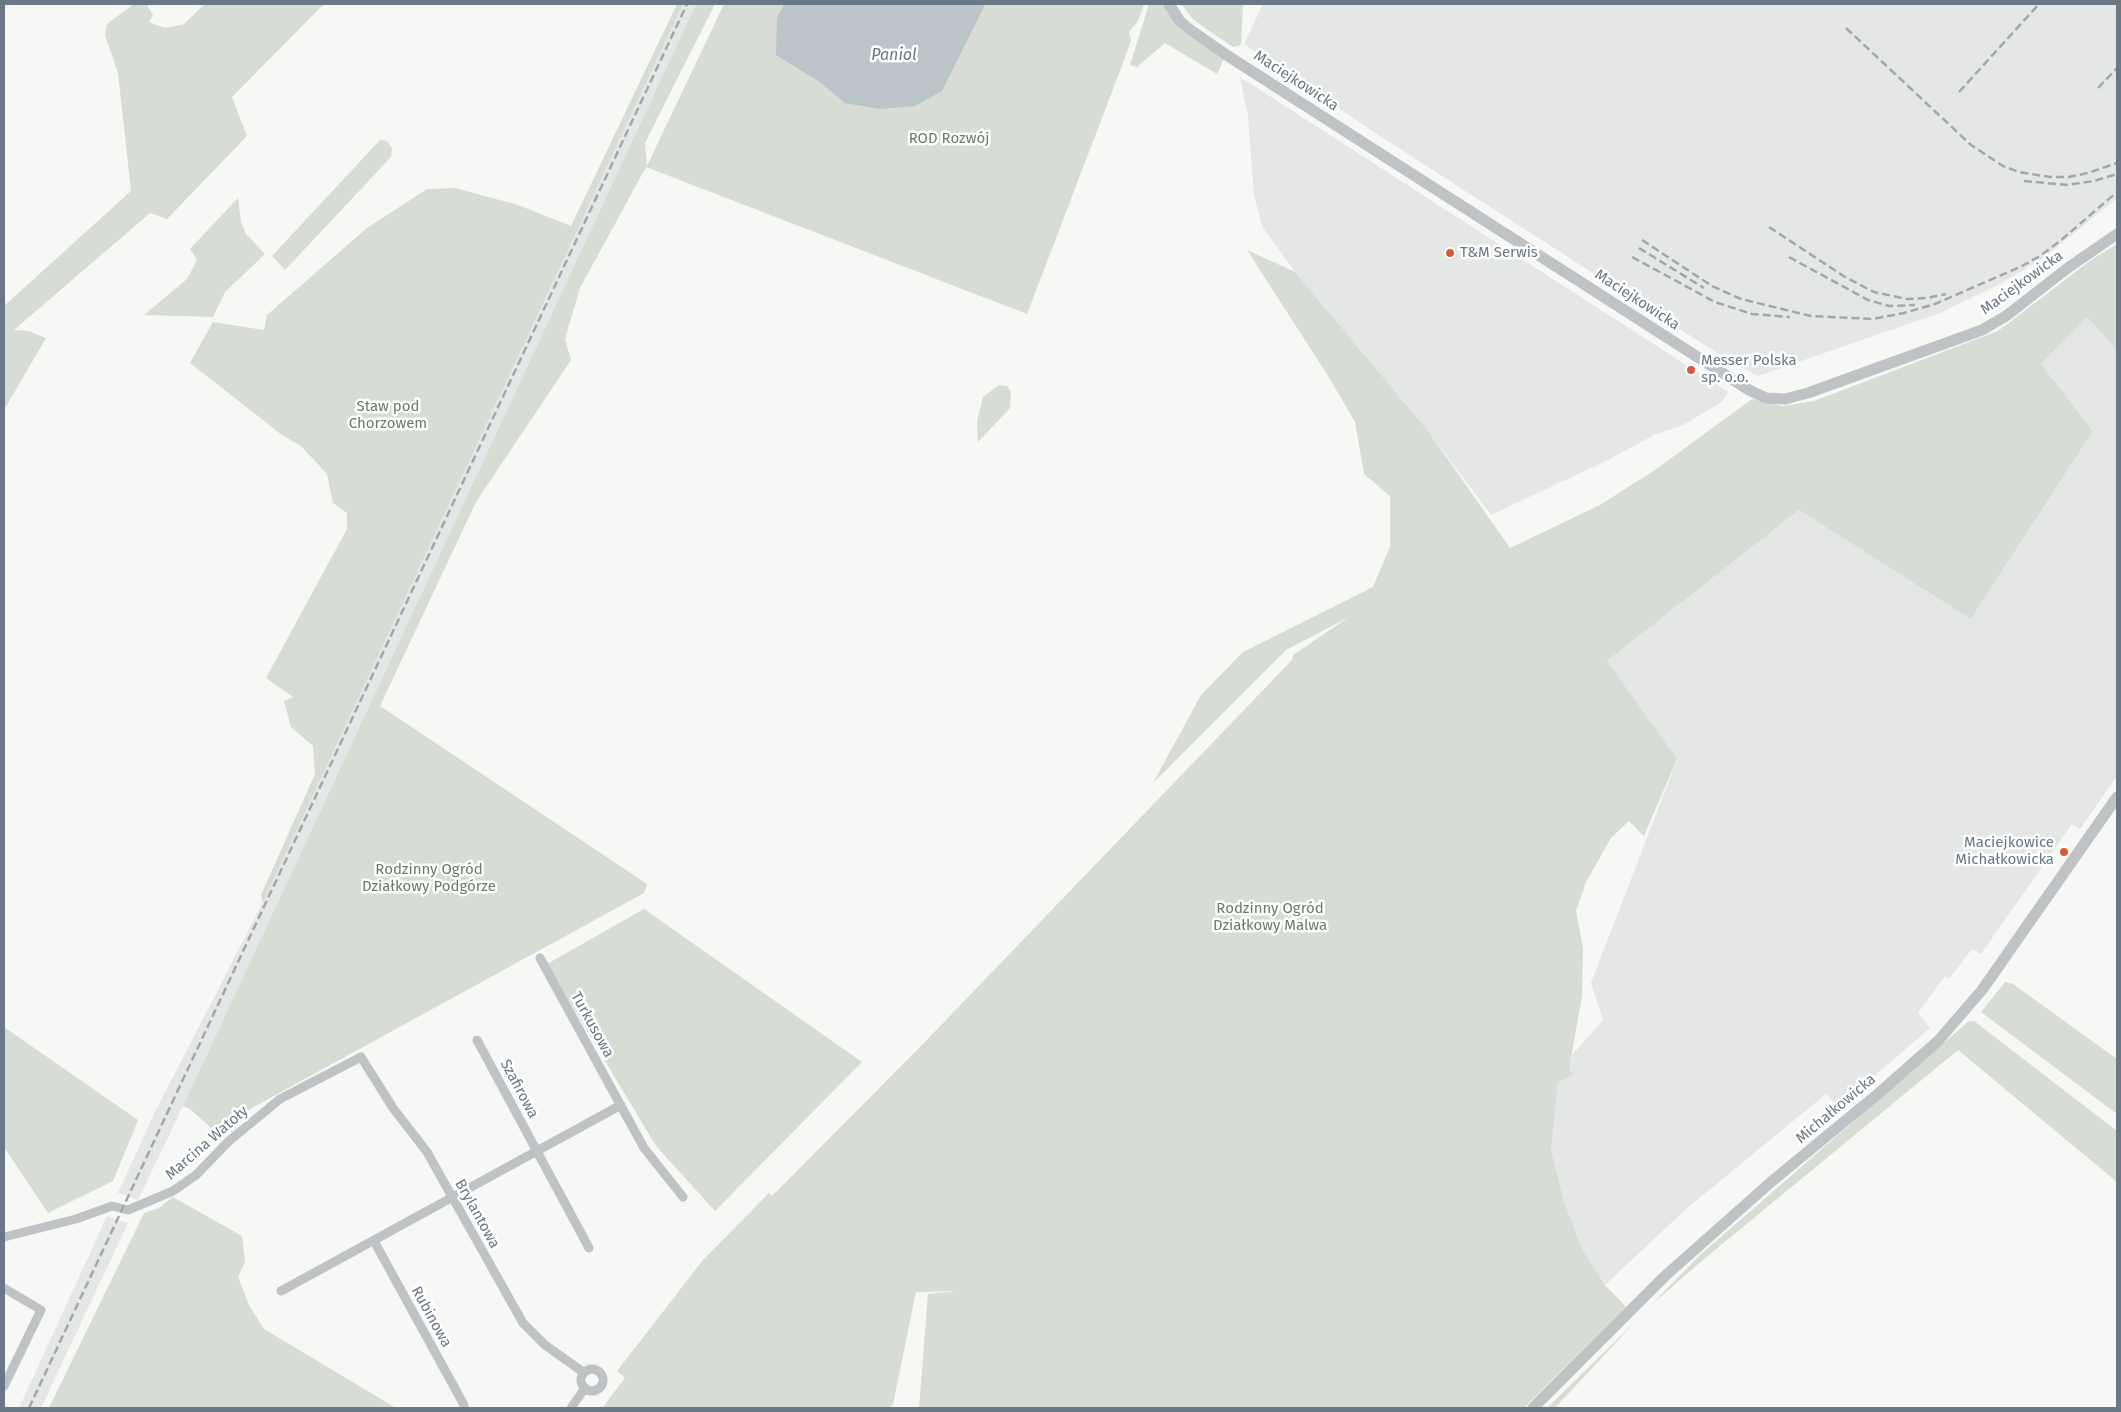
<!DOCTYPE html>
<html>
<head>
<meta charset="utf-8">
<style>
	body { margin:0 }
	#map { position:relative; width:2121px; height:1412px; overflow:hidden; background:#f7f7f5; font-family:"Fira Sans",sans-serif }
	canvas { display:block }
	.frame { position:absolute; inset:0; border:5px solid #697884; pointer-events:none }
</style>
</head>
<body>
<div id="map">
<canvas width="2121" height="1412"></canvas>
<div class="frame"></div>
</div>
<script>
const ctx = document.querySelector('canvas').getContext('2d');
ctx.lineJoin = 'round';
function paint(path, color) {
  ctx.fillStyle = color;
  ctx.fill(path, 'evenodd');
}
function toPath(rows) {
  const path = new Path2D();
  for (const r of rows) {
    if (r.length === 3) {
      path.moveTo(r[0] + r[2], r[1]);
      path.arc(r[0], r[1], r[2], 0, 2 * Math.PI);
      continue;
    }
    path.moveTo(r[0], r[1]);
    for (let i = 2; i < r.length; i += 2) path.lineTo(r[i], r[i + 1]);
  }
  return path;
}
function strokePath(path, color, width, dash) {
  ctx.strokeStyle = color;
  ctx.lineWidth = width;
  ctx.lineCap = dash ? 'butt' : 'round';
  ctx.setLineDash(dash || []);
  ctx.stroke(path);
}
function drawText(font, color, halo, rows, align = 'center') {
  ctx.font = font + ' "Fira Sans",sans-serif';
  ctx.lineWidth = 5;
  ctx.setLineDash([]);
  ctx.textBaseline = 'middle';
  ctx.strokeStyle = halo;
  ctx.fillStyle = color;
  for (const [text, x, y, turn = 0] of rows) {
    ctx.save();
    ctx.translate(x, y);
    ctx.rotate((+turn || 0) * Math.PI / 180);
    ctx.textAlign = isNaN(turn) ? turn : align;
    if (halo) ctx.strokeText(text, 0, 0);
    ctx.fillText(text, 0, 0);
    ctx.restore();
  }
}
paint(toPath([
	[683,4,696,4,183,1106,138,1200,118,1193,154,1114,263,902],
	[1263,4,2117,4,2117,198,2046,256,2000,284,1940,313,1758,376,1728,360,1380,136,1244,44],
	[1240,77,1728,392,1722,402,1683,425,1654,435,1608,460,1491,515,1428,431,1295,272,1263,228,1254,196,1248,116],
	[2087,317,2117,350,2117,776,2080,829,2072,824,1981,954,1972,949,1949,979,1945,976,1918,1013,1930,1028,1838,1107,1826,1094,1686,1209,1605,1285,1582,1249,1564,1201,1551,1150,1558,1083,1573,1074,1569,1069,1572,1055,1603,1020,1591,983,1677,760,1607,661,1799,510,1972,618,2093,431,2041,364],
	[107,1216,128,1223,41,1408,19,1408]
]), '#e5e6e6');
paint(toPath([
	[134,4,146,4,153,15,149,22,165,28,184,24,205,4,324,4,232,97,247,136,167,219,150,213,14,330,28,331,46,338,4,410,4,306,131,191,118,73,105,35,107,24],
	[677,4,683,4,263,902,261,895,315,774,313,746,291,727,284,701,293,697,266,678,347,529,347,513,333,503,327,474,301,446,282,435,190,363,213,322,264,330,267,315,367,228,427,189,455,188,518,205,571,226],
	[696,4,715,4,645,143,647,166,724,4,1144,4,1138,21,1129,32,1131,40,1123,63,1027,314,646,167,580,288,565,339,571,360,476,502,380,706,647,884,644,893,250,1109,236,1128,222,1138,190,1109,183,1106],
	[1149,4,1164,4,1176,25,1189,36,1224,59,1217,74,1165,43,1137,67,1130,65],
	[1181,4,1243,4,1241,45,1233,47,1202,26,1192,18],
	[380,140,387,141,392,148,391,157,285,270,272,256],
	[238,198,241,222,246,234,265,254,225,292,213,317,144,315,187,279,197,260,190,249],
	[2117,244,2117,350,2087,317,2041,364,2093,431,1971,619,1799,510,1607,661,1677,759,1644,836,1629,821,1611,838,1586,882,1576,911,1583,948,1582,996,1569,1069,1573,1074,1558,1083,1551,1150,1564,1201,1582,1249,1605,1285,1626,1307,1524,1408,919,1408,928,1294,958,1291,916,1292,893,1404,889,1408,602,1408,625,1378,617,1371,703,1260,769,1193,772,1196,921,1046,1292,660,1293,655,1349,617,1286,650,1153,783,1201,695,1243,652,1373,587,1390,547,1390,496,1364,474,1355,422,1330,379,1247,250,1295,272,1428,431,1510,548,1600,505,1655,470,1752,399,1783,406,1814,401,1998,331,2091,260],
	[999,385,1007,386,1011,392,1010,408,978,442,977,422,983,397],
	[644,909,862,1062,715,1211,656,1146,547,964],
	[2005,982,2013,984,2117,1059,2117,1114,1981,1012],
	[1969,1021,1974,1021,2117,1131,2117,1182,1958,1050,1704,1259,1650,1306,1700,1255],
	[4,1027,138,1120,113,1181,48,1213,4,1147],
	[173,1197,242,1236,245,1262,238,1277,249,1305,264,1329,396,1408,49,1408,144,1213,159,1208],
	[1634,1323,1555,1408,1547,1408]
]), '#d7dcd4');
paint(toPath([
	[784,4,983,4,984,7,942,91,915,106,880,109,845,103,820,82,776,55,777,18]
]), '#bbc4c9');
strokePath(toPath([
	[540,958,644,1148,683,1197],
	[477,1040,589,1248],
	[4,1237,76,1219,112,1206,128,1210,173,1191,196,1175,229,1141,280,1099,361,1057,393,1108,427,1152,523,1323,545,1345,583,1372],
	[374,1241,464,1405],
	[4,1288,41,1310,4,1386],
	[281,1291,621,1105],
	[592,1380,11],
	[571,1408,585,1388]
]), '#bfc3c6', 9);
strokePath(toPath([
	[1169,4,1179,20,1189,29,1228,56,1749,390,1766,398,1785,399,1808,393,1982,330,2006,316,2069,267,2117,234],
	[1533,1408,1665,1276,1771,1182,1879,1093,1938,1041,1982,990,2117,797]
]), '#bfc3c6', 11);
strokePath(toPath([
	[1846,28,1971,145,2003,166,2019,172,2050,177,2069,177,2088,173,2117,163],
	[2098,88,2117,68],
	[1959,92,2039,4],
	[2024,181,2067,185,2094,181,2117,174],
	[1769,227,1845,277,1874,292,1907,299,1927,298,1946,294],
	[1642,240,1712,286,1741,299,1811,316,1873,319,1904,313,1935,304,2022,266,2040,256,2060,241,2117,192],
	[1639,248,1704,288],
	[1632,257,1715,302,1752,314,1790,317],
	[1789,257,1868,300,1889,306,1915,305],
	[29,1408,687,4]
]), '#a1a7ac', 2.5, [8, 4]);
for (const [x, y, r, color] of [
	[1450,253,5,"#d65c36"],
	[1691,370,5,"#d65c36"],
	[2064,852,5,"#d65c36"]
]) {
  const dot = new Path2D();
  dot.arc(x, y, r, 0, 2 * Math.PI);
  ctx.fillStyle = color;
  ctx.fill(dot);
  strokePath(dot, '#fff', 2);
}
drawText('15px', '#697884', '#fff', [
	["Maciejkowicka",1296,81,33],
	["Maciejkowicka",2022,283,-36],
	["Maciejkowicka",1637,300,33],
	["Turkusowa",592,1025,61],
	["Szafirowa",519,1089,62],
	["Michałkowicka",1836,1109,-40],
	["Marcina Watoły",207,1143,-41],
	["Brylantowa",477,1214,61],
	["Rubinowa",431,1317,61]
]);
drawText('15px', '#6b7b67', '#fff', [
	["ROD Rozwój",949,139],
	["Staw pod",388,407],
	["Chorzowem",388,424],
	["Rodzinny Ogród",429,870],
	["Działkowy Podgórze",429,887],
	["Rodzinny Ogród",1270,909],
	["Działkowy Malwa",1270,926]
]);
drawText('15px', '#697884', '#fff', [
	["T&M Serwis",1460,253],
	["Messer Polska",1701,361],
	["sp. o.o.",1701,378],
	["Maciejkowice",2054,843,"right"],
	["Michałkowicka",2054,860,"right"]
], 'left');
drawText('italic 16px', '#64787f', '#fff', [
	["Paniol",894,56]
]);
</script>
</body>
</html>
